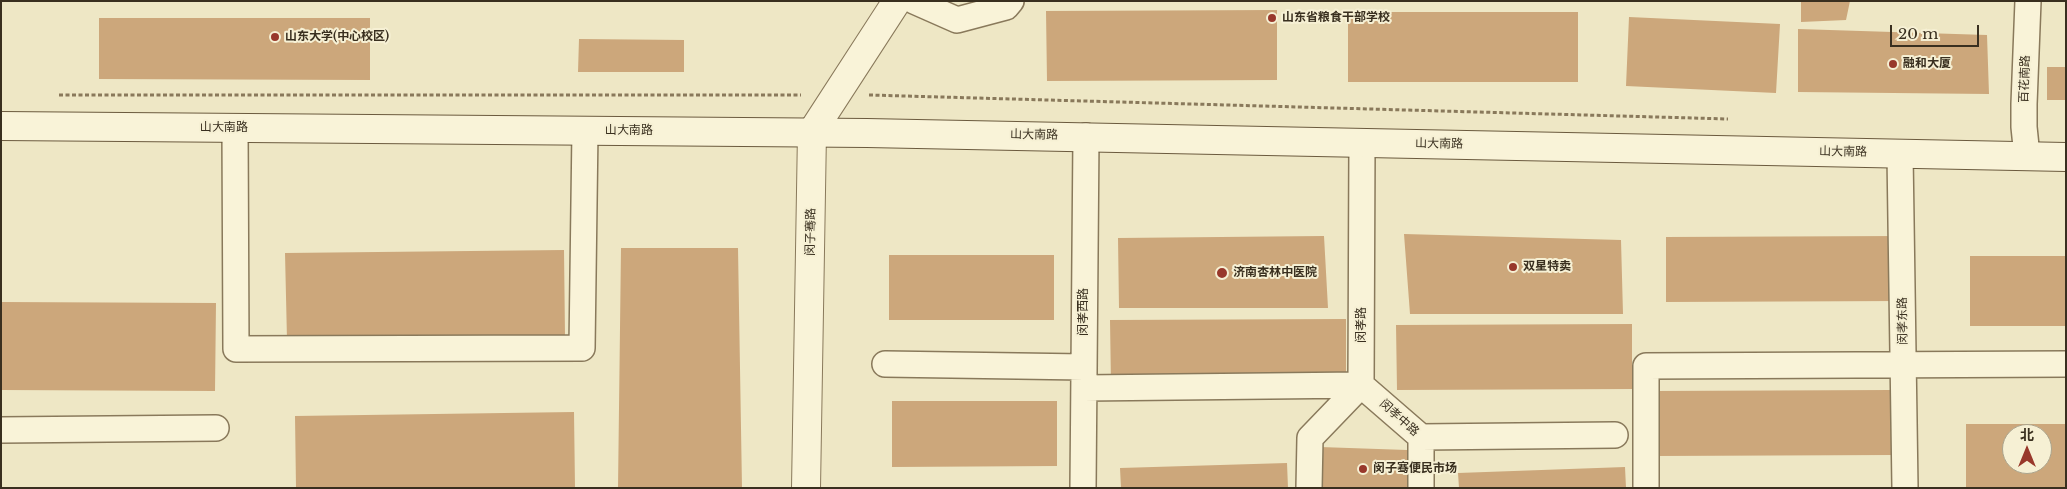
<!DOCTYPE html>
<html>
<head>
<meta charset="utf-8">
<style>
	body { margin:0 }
	#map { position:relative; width:2067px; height:489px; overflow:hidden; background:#eee7c5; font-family:"Libre Baskerville","Noto Sans SC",serif }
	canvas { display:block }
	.frame { position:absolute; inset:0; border:2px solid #392f1f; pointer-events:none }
	.north { position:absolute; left:2002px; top:424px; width:50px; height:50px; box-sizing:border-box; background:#f6f0d4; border:1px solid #aaa38c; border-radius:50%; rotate:0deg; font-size:14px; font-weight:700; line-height:20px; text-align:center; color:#392f1f }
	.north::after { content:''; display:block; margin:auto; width:18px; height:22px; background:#98382b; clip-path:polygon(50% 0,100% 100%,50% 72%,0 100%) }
	.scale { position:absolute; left:1890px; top:25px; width:89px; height:22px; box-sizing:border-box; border:2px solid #392f1f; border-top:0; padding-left:6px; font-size:15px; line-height:18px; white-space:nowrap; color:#392f1f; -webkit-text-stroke:4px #f6f0d4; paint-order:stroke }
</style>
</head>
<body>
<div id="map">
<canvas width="2067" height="489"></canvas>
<div class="frame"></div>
<div class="north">北</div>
<div class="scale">20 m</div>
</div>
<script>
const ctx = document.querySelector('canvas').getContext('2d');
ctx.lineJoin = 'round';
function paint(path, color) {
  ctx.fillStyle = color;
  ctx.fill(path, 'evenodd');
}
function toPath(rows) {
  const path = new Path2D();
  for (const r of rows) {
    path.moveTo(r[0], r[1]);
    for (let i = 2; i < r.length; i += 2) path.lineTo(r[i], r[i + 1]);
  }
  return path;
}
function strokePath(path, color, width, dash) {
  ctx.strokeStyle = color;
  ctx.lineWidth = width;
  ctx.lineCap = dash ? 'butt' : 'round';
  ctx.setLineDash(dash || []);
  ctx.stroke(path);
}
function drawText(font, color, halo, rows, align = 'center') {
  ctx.font = font + ' "Libre Baskerville","Noto Sans SC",serif';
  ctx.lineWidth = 4;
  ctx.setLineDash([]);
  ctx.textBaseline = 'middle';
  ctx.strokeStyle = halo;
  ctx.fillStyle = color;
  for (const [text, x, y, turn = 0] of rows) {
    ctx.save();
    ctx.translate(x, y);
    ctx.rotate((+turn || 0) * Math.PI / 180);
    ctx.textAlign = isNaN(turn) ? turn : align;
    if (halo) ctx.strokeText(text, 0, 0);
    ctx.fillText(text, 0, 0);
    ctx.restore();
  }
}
paint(toPath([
	[1801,1,1850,1,1846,20,1801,22],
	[1277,10,1277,80,1047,81,1046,11],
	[1348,12,1578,12,1578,82,1348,82],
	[1629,17,1780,24,1776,93,1626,86],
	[99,18,370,18,370,80,99,79],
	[1798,29,1987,35,1989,94,1798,92],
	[579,39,684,40,684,72,578,72],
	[2047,67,2066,67,2066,100,2047,100],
	[1404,234,1621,240,1623,314,1410,314],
	[1324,236,1328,308,1119,308,1118,238],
	[1901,236,1902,301,1666,302,1666,237],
	[621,248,738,248,742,488,618,488],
	[564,250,565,336,287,340,285,253],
	[889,255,1054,255,1054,320,889,320],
	[1970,256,2066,256,2066,326,1970,326],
	[1,302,216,303,215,391,1,390],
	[1346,319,1346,384,1111,385,1110,320],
	[1632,324,1632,389,1397,390,1396,325],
	[1891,390,1892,455,1656,456,1656,391],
	[892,401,1057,401,1057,466,892,467],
	[574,412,575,488,296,488,295,416],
	[1966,424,2066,424,2066,488,1966,488],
	[2012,434,2042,434,2042,464,2012,464],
	[1320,447,1407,450,1408,488,1319,488],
	[1287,463,1288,488,1121,488,1120,468],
	[1625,467,1626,488,1459,488,1458,473]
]), '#cca77b');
const minor = toPath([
	[914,1,957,20,1006,7,1011,1],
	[235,128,236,349,582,348,585,130],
	[1900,154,1905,488],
	[2027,156,2024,127,2024,104,2028,1],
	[885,364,1084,367],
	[1084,388,1361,385,1421,437,1421,488],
	[1,430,216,428],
	[1421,437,1615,435],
	[1083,488,1086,136],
	[1309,488,1310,438,1361,385,1362,142],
	[1646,488,1646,366,2066,364]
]);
const tertiary = toPath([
	[806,488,812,132,897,1]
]);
const secondary = toPath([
	[1,126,867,133,2066,157]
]);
strokePath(minor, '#89795b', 28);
strokePath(tertiary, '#89795b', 30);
strokePath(secondary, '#6b5a3e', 30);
strokePath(toPath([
	[59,95,801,95],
	[869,95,1728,119]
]), '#89795b', 3, [4, 2.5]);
strokePath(minor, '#f9f3d8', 25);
strokePath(tertiary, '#f9f3d8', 28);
strokePath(secondary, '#f9f3d8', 28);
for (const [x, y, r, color] of [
	[1272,18,5,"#98382b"],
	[275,37,5,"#98382b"],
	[1893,64,5,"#98382b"],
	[1513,267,5,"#98382b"],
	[1222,273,6,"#98382b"],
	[1363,469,5,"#98382b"]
]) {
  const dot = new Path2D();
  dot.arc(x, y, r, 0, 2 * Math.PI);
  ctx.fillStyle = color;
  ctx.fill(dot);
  strokePath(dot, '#f6f0d4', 2);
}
drawText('bold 12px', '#392f1f', '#f6f0d4', [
	["山东省粮食干部学校",1282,18],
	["山东大学(中心校区)",285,37],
	["融和大厦",1903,64],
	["双星特卖",1523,267],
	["济南杏林中医院",1233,273],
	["闵子骞便民市场",1373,469]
], 'left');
drawText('12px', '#392f1f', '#f6f0d4', [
	["百花南路",2025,79,-88],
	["山大南路",224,128],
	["山大南路",629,131],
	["山大南路",1034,135,1],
	["山大南路",1439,144,1],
	["山大南路",1843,152,1],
	["闵子骞路",811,232,-89],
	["闵孝西路",1084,312,-90],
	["闵孝东路",1903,321,-91],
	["闵孝路",1362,325,-90],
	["闵孝中路",1399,418,42]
]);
</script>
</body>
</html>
